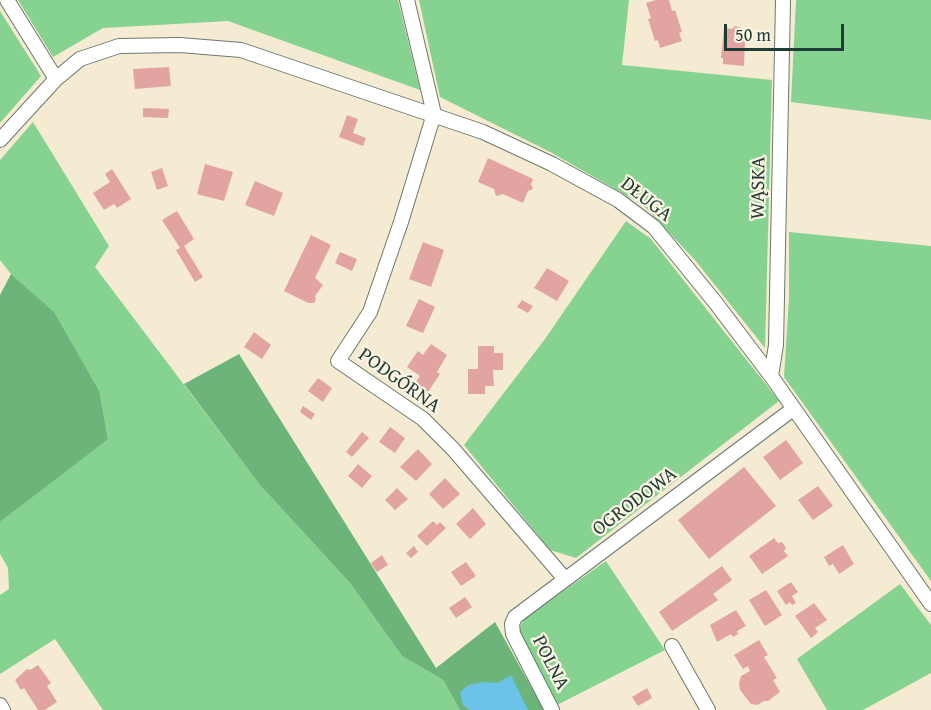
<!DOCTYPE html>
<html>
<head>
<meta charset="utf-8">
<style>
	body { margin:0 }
	#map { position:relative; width:931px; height:710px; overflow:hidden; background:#f5ebd2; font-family:"Gentium Book Plus",serif }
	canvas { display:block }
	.scale { position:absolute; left:724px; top:24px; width:120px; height:27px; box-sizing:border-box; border:3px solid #1f3d34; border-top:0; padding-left:8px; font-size:18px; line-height:21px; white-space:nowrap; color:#1f3d34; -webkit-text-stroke:4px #fcf5e5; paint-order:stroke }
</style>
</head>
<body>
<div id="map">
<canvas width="931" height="710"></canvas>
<div class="scale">50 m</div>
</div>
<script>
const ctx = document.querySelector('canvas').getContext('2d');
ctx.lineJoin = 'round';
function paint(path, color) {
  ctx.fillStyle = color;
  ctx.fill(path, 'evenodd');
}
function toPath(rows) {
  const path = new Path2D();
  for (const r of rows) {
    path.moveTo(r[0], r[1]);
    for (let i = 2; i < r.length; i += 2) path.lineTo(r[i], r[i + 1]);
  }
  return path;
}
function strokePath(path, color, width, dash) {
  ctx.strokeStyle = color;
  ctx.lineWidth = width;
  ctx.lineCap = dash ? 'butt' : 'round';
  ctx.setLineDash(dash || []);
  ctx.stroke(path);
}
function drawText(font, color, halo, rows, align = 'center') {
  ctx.font = font + ' "Gentium Book Plus",serif';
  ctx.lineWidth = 4.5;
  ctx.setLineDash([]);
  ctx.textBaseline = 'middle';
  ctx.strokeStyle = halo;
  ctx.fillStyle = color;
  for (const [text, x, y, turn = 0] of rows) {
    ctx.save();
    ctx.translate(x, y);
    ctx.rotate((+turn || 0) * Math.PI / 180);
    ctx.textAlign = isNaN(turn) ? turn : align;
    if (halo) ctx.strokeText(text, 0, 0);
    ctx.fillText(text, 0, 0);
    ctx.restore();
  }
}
paint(toPath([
	[18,0,398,0,420,90,228,21,103,28,53,57],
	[419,0,629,0,622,65,772,80,765,348,695,260,643,205,552,153,440,97],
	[796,0,931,0,931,120,791,102],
	[0,11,41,76,0,123],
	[33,122,109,246,95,267,259,484,350,583,402,656,443,680,460,710,103,710,55,639,0,674,0,595,9,589,8,568,0,554,0,522,108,438,98,391,54,313,11,274,0,260,0,160],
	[626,221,651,239,779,401,576,558,550,550,464,445,545,339],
	[789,232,931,246,931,581,784,377,789,298],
	[606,561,665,650,557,705,518,630,525,618],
	[900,584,931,625,931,673,863,710,827,710,797,659]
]), '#86d290');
paint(toPath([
	[11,274,54,312,99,391,108,439,0,522,0,295],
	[239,354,436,668,495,622,544,710,460,710,443,680,402,656,350,583,259,484,184,384]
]), '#6cb47a');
paint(toPath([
	[511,675,528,710,470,710,463,705,460,692,469,685,485,682,498,683]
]), '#6bc3e8');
paint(toPath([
	[656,0,669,0,672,11,675,10,682,32,679,33,682,41,660,48,658,40,655,41,648,19,651,18,646,3],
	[735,26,748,30,747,40,745,40,744,66,723,64,723,58,721,58,724,28,732,29],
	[169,67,171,86,135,89,133,69],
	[143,108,169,109,168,118,143,117],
	[347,115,358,119,353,133,366,138,363,146,339,137],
	[488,158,533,179,531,184,533,189,528,191,523,203,503,194,496,196,494,189,478,182],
	[205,164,233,172,224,201,197,194],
	[162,168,168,186,157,190,151,172],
	[112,169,131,199,117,208,114,204,104,210,93,193,110,182,105,174],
	[255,181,283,193,274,216,245,205],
	[177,211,194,239,184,246,203,277,195,282,176,250,180,248,162,220],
	[311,235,331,245,315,278,323,285,315,296,316,299,314,303,308,303,284,291],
	[423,242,444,250,431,287,409,279],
	[340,252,357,259,352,271,335,263],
	[547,268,569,281,557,301,534,288],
	[419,299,435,307,423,333,406,326],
	[522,300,533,306,528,313,517,307],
	[254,332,271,345,262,359,244,347],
	[431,344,447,355,437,372,440,374,426,395,413,386,420,376,407,367,418,351,423,355],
	[478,346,494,346,494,353,503,353,503,370,493,370,494,386,485,386,485,394,468,394,468,369,478,369],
	[318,378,332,388,323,402,308,391],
	[303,406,315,414,311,420,300,412],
	[390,427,405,438,395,453,379,442],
	[362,432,369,438,352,457,346,452],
	[786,440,803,463,780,480,763,457],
	[418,449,432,464,416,481,400,467],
	[358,464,372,476,362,488,348,476],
	[744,467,776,506,709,559,678,520],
	[445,478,460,494,443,509,429,494],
	[818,486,833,506,813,520,798,500],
	[397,488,408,499,395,510,385,500],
	[473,508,486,524,470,539,456,524],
	[433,521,437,525,440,522,446,528,427,546,417,536],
	[774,538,778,543,782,542,786,548,784,551,788,556,762,574,749,556],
	[843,545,854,564,839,574,833,564,829,566,824,557],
	[414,546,418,552,411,558,406,553],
	[382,555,388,565,377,572,371,563],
	[466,562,476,576,461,586,451,572],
	[722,566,732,580,713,594,718,600,672,631,659,612],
	[791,582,798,592,792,596,796,603,792,605,790,602,786,605,777,591],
	[766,590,782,615,765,626,749,600],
	[465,597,472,607,456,618,449,608],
	[814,603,827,620,815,628,818,632,811,638,795,616],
	[736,610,746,626,737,631,738,634,733,637,731,634,717,642,710,625],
	[759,640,768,655,764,657,777,678,773,680,780,692,768,701,764,701,757,705,751,704,740,690,739,683,741,676,750,671,748,666,743,669,734,655],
	[38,665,51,683,47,686,57,702,45,710,38,710,24,688,21,690,15,680,27,669,30,670],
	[647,688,652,698,638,706,632,697]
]), '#e2a4a1');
const street = toPath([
	[7,0,56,79],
	[407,0,434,114,401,222,370,312,338,361,423,419,453,449,565,579],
	[0,140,56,79,80,59,119,46,180,45,241,50,483,132,552,164,618,200,654,227,715,302,771,376,931,604],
	[771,376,776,345,783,0],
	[672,646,708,710],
	[0,705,3,710],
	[552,710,513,634,512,624,515,617,793,409]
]);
strokePath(street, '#6a7a6b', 16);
strokePath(street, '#fff', 14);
drawText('20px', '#1f3d34', '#fcf5e5', [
	["WĄSKA",759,188,-89],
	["DŁUGA",646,200,38],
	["PODGÓRNA",399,381,36],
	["OGRODOWA",635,502,-37],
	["POLNA",550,663,63]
]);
</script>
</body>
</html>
